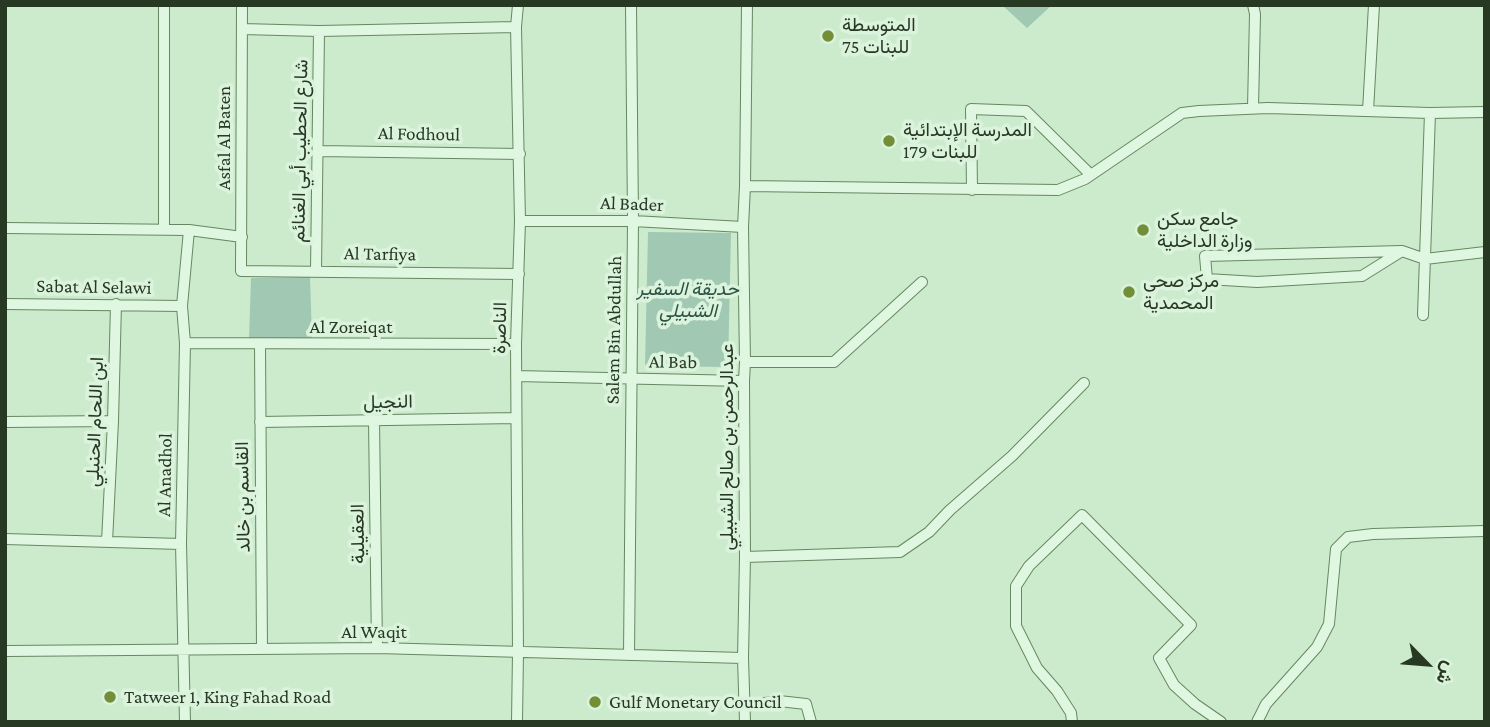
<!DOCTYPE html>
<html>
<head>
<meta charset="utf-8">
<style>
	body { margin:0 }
	#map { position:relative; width:1490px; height:727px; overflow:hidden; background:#ccebcd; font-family:"Crimson Pro",Vazirmatn,serif }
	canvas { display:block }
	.frame { position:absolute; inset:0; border:7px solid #273923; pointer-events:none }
	.north { position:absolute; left:1392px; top:629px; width:70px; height:70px; -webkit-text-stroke:5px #dbf3dc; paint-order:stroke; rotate:115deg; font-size:19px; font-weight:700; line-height:28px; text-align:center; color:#273923 }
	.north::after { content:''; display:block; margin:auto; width:24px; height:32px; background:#273923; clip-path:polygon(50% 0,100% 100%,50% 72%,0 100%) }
</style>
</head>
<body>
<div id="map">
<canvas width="1490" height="727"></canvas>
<div class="frame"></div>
<div class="north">ش</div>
</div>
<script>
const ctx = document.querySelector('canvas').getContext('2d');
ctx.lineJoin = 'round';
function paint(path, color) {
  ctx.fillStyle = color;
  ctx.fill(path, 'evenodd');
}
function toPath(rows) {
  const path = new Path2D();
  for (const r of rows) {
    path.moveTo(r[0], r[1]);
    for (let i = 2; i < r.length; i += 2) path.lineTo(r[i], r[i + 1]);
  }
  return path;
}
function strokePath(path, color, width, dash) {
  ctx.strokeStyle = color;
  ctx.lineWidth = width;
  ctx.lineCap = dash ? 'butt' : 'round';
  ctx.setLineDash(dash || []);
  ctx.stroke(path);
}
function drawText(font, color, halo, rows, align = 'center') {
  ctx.font = font + ' "Crimson Pro",Vazirmatn,serif';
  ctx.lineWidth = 7;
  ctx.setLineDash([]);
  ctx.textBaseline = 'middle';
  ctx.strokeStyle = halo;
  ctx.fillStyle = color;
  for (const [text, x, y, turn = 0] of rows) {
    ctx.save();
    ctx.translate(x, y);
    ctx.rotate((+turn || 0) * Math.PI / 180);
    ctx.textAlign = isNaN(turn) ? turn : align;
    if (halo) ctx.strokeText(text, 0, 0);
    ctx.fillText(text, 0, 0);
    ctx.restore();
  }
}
paint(toPath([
	[1002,5,1052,5,1027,28],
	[648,232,731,233,728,367,645,366],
	[310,277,312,338,249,339,251,278]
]), '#a0c8b3');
const minor = toPath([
	[242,5,241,271,519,274],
	[242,29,319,31,516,27],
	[1253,108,1255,14,1253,5],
	[1368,111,1374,5],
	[319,151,520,154],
	[745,186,1058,190,1085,179,1182,113,1199,111,1268,108,1430,113,1485,112],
	[972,190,971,109,1026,111,1091,175],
	[520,221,633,221,743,227],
	[5,228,189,230,242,237],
	[164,229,164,5],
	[1402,251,1362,276,1257,282,1207,279,1205,256,1402,251,1425,259,1485,252],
	[316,271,319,31],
	[5,304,182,306],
	[1423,315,1430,113],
	[185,343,516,344],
	[260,344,262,649],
	[745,362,834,362,922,282],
	[516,376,744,381],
	[374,420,377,648],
	[5,422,113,421],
	[260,422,516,418],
	[5,539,181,544],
	[107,542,113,421,116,304],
	[745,557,900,552,929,532,950,510,1012,456,1084,383],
	[5,651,377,648,743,658],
	[629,655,633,221,631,5],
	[745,706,779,701,806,704,811,722],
	[185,722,181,544,185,343,182,306,189,230],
	[517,722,518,652,516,344,520,221,516,27,518,5],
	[745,722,743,658,745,557,744,381,745,362,743,227,745,186,747,5],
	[1072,722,1071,713,1057,691,1037,668,1016,626,1016,586,1029,566,1082,515,1191,625,1159,658,1174,685,1195,704,1221,722],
	[1257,722,1266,704,1317,647,1329,624,1336,549,1348,537,1373,534,1485,531]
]);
strokePath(minor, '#668761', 12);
strokePath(minor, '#dff6e0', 10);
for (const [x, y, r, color] of [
	[828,36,7,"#728f37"],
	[889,141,7,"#728f37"],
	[1143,230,7,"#728f37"],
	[1129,292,7,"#728f37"],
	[110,697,7,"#728f37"],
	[595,702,7,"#728f37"]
]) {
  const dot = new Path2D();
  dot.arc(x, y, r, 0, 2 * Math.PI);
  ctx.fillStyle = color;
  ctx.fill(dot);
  strokePath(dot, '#dbf3dc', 2.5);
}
drawText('19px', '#273923', '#dbf3dc', [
	["المتوسطة",842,25],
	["75 للبنات",842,47],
	["المدرسة الإبتدائية",903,130],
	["179 للبنات",903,152],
	["جامع سكن",1157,219],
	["وزارة الداخلية",1157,241],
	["مركز صحي",1143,281],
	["المحمدية",1143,303],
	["Tatweer 1, King Fahad Road",124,697],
	["Gulf Monetary Council",609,702]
], 'left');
drawText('19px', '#273923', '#dbf3dc', [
	["Al Fodhoul",419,134,1],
	["Asfal Al Baten",224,138,-90],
	["شارع الحطيب أبي الغنائم",300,151,-89],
	["Al Bader",632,204,2],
	["Al Tarfiya",380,254,1],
	["Sabat Al Selawi",94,287,1],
	["Al Zoreiqat",351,327],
	["الناصرة",500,328,-89],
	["Salem Bin Abdullah",614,330,-89],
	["Al Bab",673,362,1],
	["النجيل",388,402,-1],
	["ابن اللحام الحنبلي",95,422,-88],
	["عبدالرحمن بن صالح الشبيلي",727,447,-90],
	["Al Anadhol",165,475,-89],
	["القاسم بن خالد",243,497,-91],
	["العقيلية",358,534,-91],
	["Al Waqit",374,632]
]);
drawText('italic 19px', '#2c5343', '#dbf3dc', [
	["حديقة السفير",688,289],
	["الشبيلي",688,311]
]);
</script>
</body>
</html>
